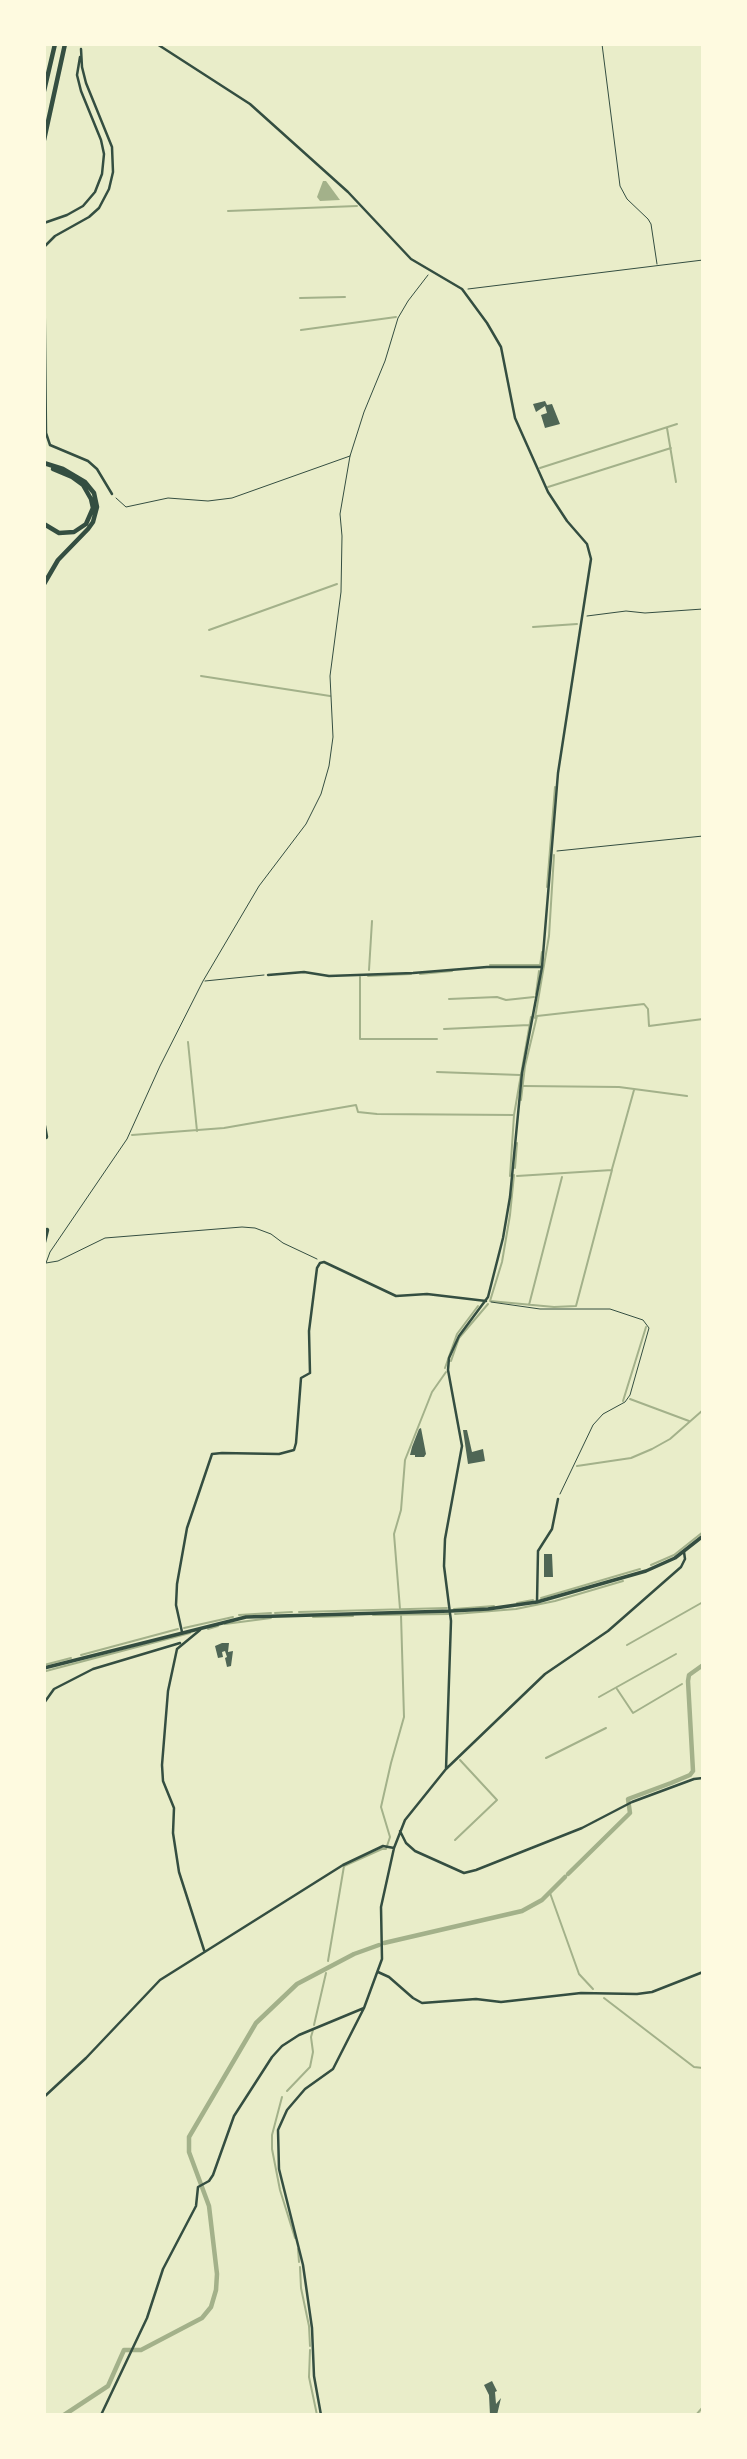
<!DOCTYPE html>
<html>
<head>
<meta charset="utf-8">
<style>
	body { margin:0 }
	#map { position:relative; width:747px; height:2459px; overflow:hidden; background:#e9edc9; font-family:"Noto Serif",serif }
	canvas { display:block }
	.frame { position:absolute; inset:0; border:46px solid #fefae0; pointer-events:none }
</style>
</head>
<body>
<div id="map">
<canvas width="747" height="2459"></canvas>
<div class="frame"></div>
</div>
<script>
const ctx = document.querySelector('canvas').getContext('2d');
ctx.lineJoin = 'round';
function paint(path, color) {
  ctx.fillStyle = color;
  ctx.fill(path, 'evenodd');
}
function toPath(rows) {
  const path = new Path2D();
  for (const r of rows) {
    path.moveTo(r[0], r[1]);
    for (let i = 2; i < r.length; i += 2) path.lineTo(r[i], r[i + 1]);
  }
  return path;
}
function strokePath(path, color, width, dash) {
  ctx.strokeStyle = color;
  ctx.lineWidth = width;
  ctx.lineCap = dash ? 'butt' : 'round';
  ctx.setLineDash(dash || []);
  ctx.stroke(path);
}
paint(toPath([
	[323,181,326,181,340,200,320,201,317,197]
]), '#a3b18a');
strokePath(toPath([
	[228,211,357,206],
	[300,298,345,297],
	[301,330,396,317],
	[667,428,676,482],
	[540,468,677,424],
	[548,487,671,448],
	[533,627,577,624],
	[209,630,337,584],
	[201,676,330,696],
	[547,887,555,787],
	[490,965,540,965],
	[540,966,542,952],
	[369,970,372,921],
	[420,974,452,971],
	[368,976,411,974],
	[360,977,360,1039,437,1039],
	[536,994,539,971],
	[449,999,497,997,506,1000,534,997],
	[535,1018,549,936,554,855],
	[444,1029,529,1025],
	[188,1042,197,1131],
	[437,1072,520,1075],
	[524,1086,619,1087,687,1096],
	[521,1100,525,1066,537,1016,644,1004,648,1009,649,1026,703,1019],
	[132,1135,224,1128,356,1105,358,1112,377,1114,514,1115],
	[515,1168,517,1143],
	[612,1169,634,1090],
	[514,1175,510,1215,502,1262,490,1301,554,1307,576,1306,612,1170,517,1176],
	[510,1176,514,1115,531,1017],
	[529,1305,562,1177],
	[451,1361,459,1338,488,1304],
	[445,1368,457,1334,478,1306],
	[630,1399,689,1421],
	[623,1401,646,1327],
	[577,1466,631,1458,652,1449,670,1439,703,1410],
	[651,1565,674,1555,703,1532],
	[541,1598,640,1569],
	[517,1603,533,1600],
	[400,1609,394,1534,401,1510,405,1460,432,1392,446,1372],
	[454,1609,494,1606],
	[299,1612,447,1608],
	[275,1613,292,1612],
	[455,1614,516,1609,555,1601,623,1581],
	[239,1615,271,1613],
	[373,1615,449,1614],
	[313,1617,353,1616],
	[225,1624,271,1618],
	[184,1628,233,1617],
	[208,1629,218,1626],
	[627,1645,703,1602],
	[81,1655,178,1629],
	[44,1665,71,1658],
	[46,1671,190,1633],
	[617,1689,633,1713,682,1684],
	[599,1697,676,1654],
	[546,1758,606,1728],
	[455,1840,497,1800,460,1760],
	[550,1893,579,1974,593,1989],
	[328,1961,344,1866,382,1849,386,1849,390,1837,381,1807,391,1763,404,1717,401,1615],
	[604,1998,694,2067,703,2068],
	[314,2025,326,1973],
	[287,2091,310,2067,313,2052,311,2037,313,2030],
	[282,2097,272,2135,272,2149,280,2190,295,2238],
	[298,2249,299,2262],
	[300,2267,301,2288,309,2326,310,2346],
	[310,2350,309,2377,317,2415],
	[696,2415,703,2407]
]), '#a3b18a', 2);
strokePath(toPath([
	[568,1874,630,1813,628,1799,671,1783,690,1775,693,1771,688,1681,689,1675,703,1665],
	[384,1943,522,1911,542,1900,565,1877],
	[64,2415,108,2386,124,2350,141,2350,202,2318,211,2307,216,2290,217,2274,209,2206,189,2152,189,2137,256,2023,297,1984,354,1954,379,1945]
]), '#a3b18a', 4.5);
paint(toPath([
	[545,401,547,405,552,404,560,424,545,428,541,415,547,413,545,406,536,412,533,404],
	[421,1428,426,1454,424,1457,415,1457,415,1455,410,1455,412,1447,419,1429],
	[463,1430,467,1430,472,1452,483,1449,485,1461,468,1464],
	[544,1554,552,1554,553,1577,544,1577],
	[222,1643,229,1643,228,1652,233,1651,231,1666,227,1667,225,1658,227,1657,225,1651,222,1652,223,1657,218,1658,215,1646],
	[492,2381,497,2391,495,2392,496,2404,501,2398,497,2415,490,2415,489,2395,484,2385]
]), '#4f6655');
strokePath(toPath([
	[602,44,620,186,627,199,648,219,651,224,657,264],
	[468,289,703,260],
	[116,498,126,507,168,498,208,501,232,498,350,456],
	[587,616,626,611,645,613,703,609],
	[557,851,703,836],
	[205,981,264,975],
	[317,1259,283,1243,271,1234,255,1228,242,1227,105,1238,58,1261,46,1263,50,1252,127,1139,160,1066,203,981,259,886,306,824,321,794,329,766,333,737,330,676,341,592,342,536,340,514,350,456,364,412,385,361,398,318,408,301,428,275],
	[491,1302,540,1309,610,1309,643,1320,649,1328,630,1395,625,1402,603,1414,593,1425,560,1494]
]), '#344e41', 1);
strokePath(toPath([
	[157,44,250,104,348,192,411,259,462,289,487,323,501,347,515,418,548,492,567,521,587,544,591,559,558,773,542,967,522,1073,510,1197,503,1238,488,1297,459,1336,449,1358,448,1370,462,1446,445,1539,444,1566,451,1621,446,1769,405,1820,394,1848,381,1907,382,1959,364,2008,333,2069,305,2089,287,2110,278,2130,279,2169,303,2265,312,2328,314,2376,321,2415],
	[81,49,82,67,86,83,112,147,113,172,109,189,99,208,89,217,55,236,44,247,46,433,50,445,88,461,97,469,112,494],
	[44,223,67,215,83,206,95,192,102,174,104,154,101,140,81,91,77,75,80,57],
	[268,975,304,972,329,976,413,973,487,967,542,967],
	[537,1602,538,1551,552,1529,558,1499],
	[200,1630,177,1649,168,1691,162,1765,163,1781,174,1808,173,1833,179,1872,204,1950],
	[182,1632,176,1605,177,1584,187,1528,212,1454,222,1453,279,1454,294,1450,296,1443,301,1378,310,1373,309,1331,317,1268,320,1263,324,1262,396,1296,427,1294,486,1301],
	[44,1703,54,1689,93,1669,180,1643],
	[446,1769,545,1674,608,1631,681,1567,685,1559,684,1552],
	[400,1831,406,1843,415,1851,464,1873,476,1870,582,1828,632,1802,694,1779,703,1778],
	[378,1972,389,1977,413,1998,422,2003,476,1999,501,2002,581,1993,637,1994,652,1992,703,1972],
	[44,2097,86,2058,160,1980,343,1865,383,1846,394,1848],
	[101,2415,147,2318,163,2269,196,2206,198,2187,209,2181,213,2175,234,2116,272,2057,282,2046,299,2035,364,2008]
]), '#344e41', 2.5);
strokePath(toPath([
	[701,2415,703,2412]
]), '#344e41', 2.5);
strokePath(toPath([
	[44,1668,246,1617,451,1611,488,1609,537,1602,646,1571,675,1558,703,1536]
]), '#344e41', 3.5);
strokePath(toPath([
	[44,91,55,44],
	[44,140,65,44],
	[44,463,63,469,85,482,94,493,97,507,93,522,88,529,58,560,44,584],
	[44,524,59,533,74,532,86,524,93,508,91,499,83,485,72,477,53,469],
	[44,1126,46,1137],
	[44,1242,47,1230]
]), '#344e41', 4.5);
</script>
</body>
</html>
